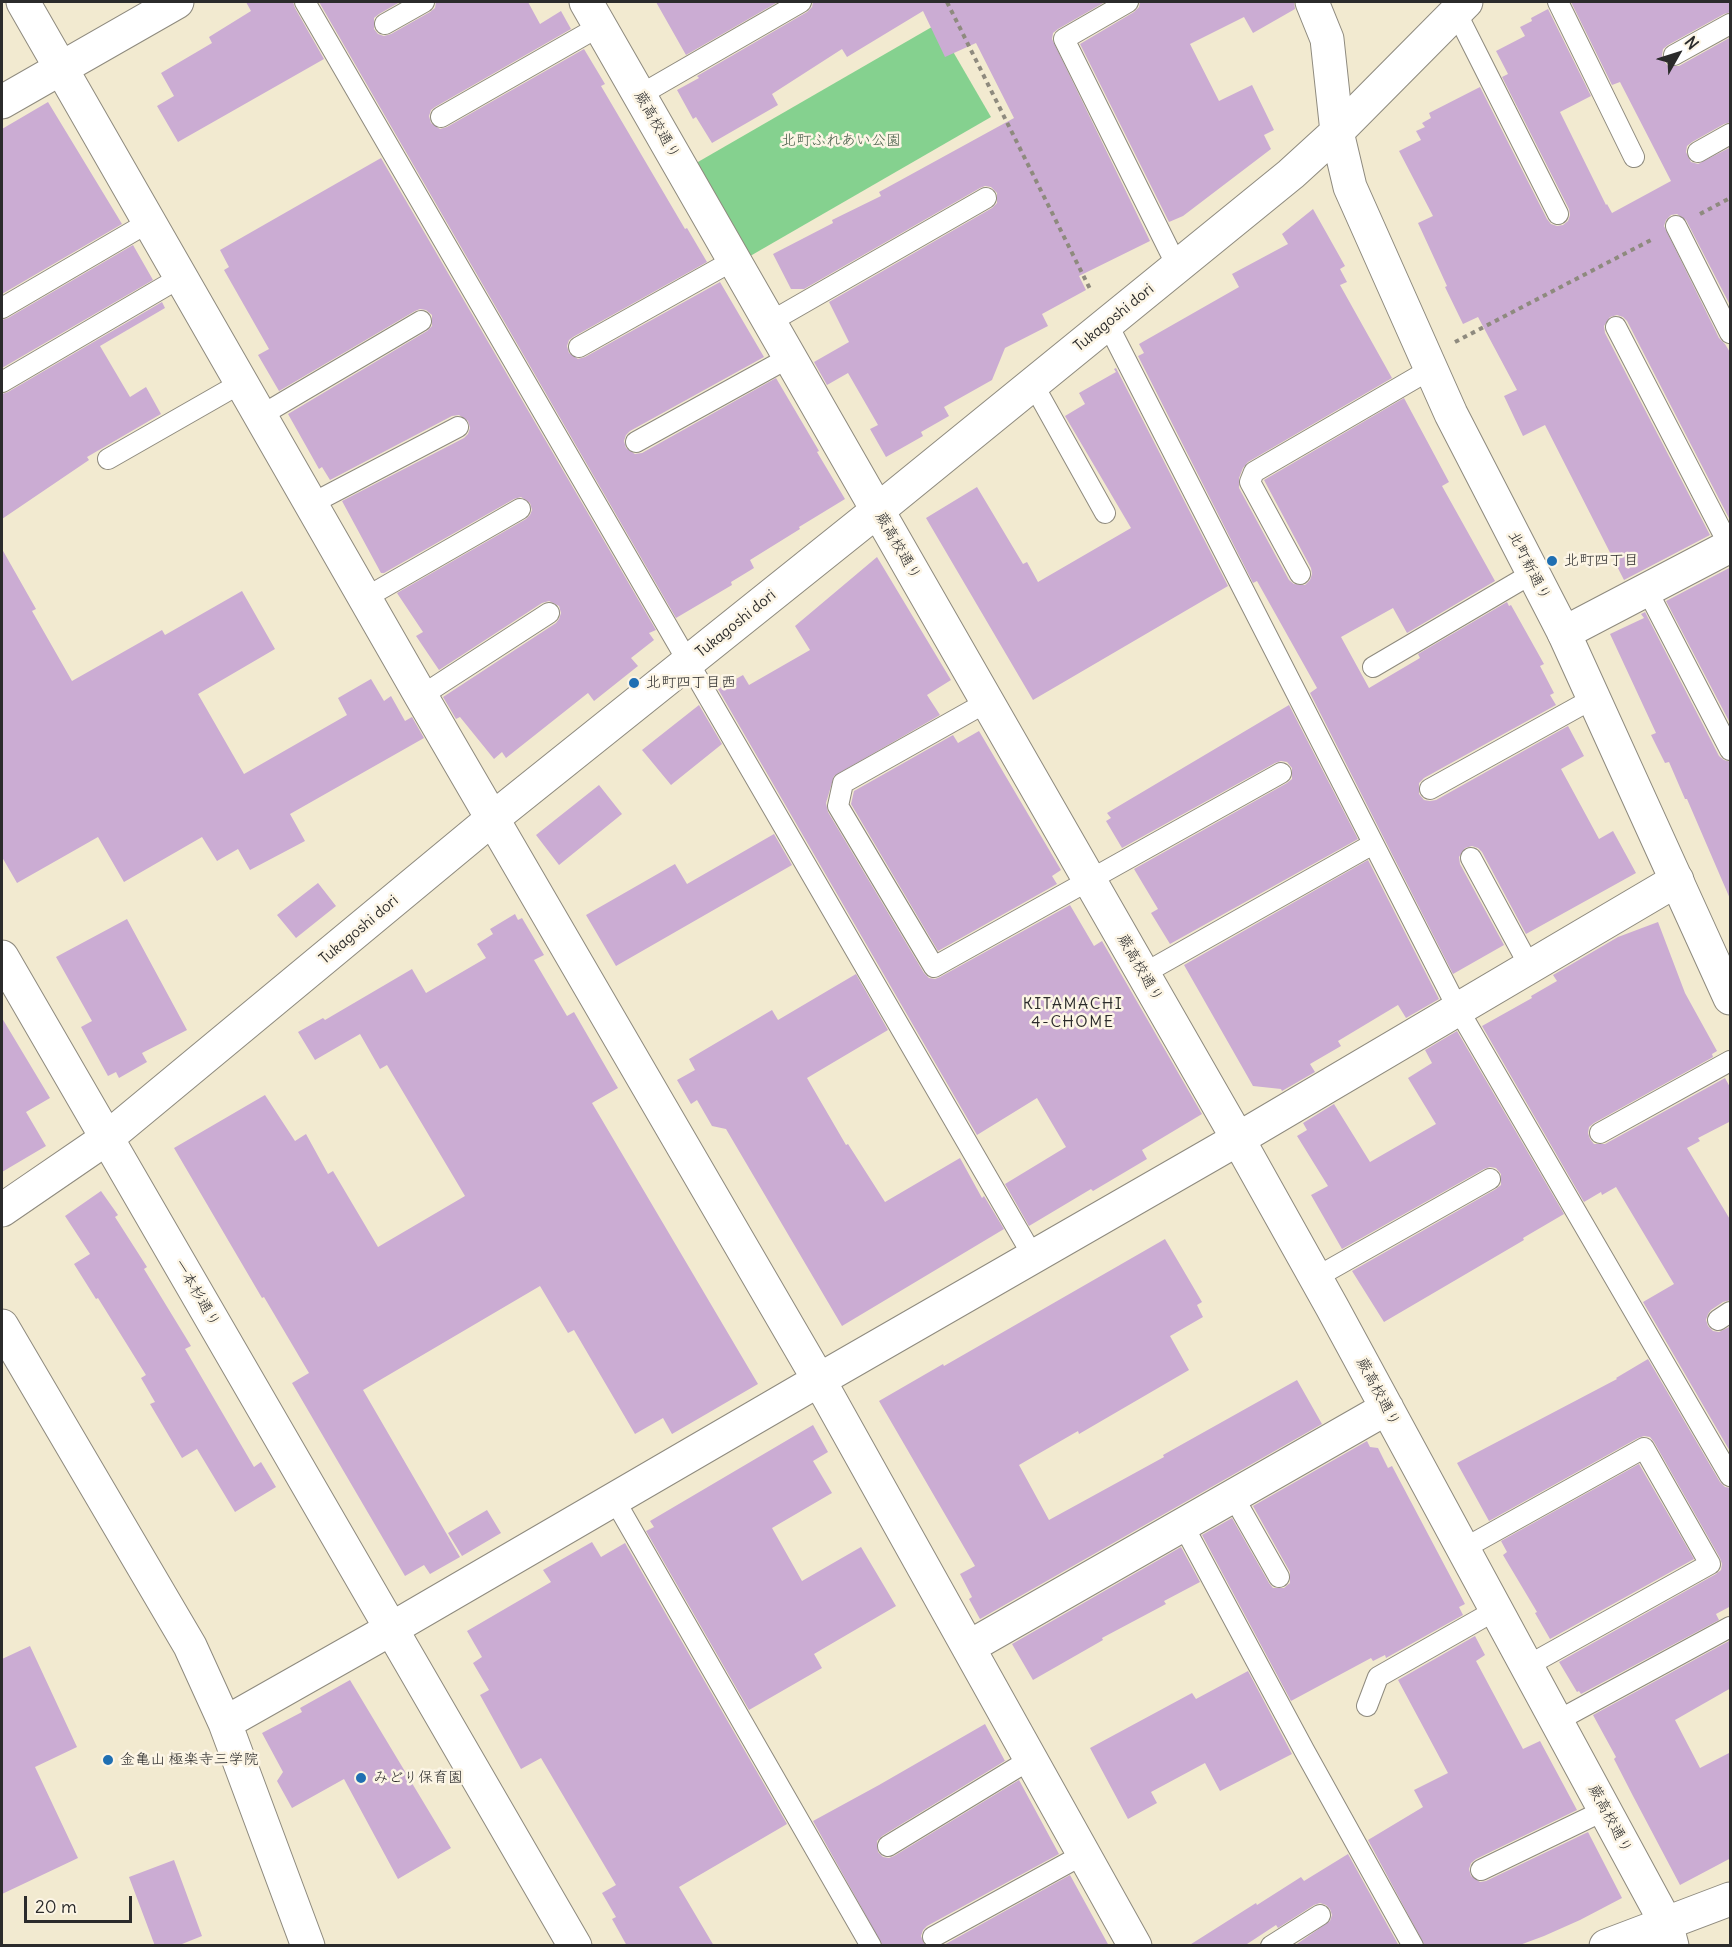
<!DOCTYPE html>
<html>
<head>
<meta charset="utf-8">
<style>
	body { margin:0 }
	#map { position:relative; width:1732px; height:1947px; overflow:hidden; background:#f2ead0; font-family:Delius,sans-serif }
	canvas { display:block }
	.frame { position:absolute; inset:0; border:3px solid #2b2b2b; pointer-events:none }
	.north { position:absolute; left:1648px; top:24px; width:60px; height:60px; -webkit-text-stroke:4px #fcf5e5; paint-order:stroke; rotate:51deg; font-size:16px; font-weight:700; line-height:24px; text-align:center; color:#2b2b2b }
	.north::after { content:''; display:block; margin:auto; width:21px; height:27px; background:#2b2b2b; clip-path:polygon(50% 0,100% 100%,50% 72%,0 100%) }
	.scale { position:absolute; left:24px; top:1896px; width:108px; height:27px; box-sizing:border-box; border:3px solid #2b2b2b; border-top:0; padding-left:8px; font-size:18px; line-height:21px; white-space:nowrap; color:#2b2b2b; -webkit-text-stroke:4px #fcf5e5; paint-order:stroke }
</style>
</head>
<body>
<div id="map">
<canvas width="1732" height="1947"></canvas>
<div class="frame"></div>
<div class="north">N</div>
<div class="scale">20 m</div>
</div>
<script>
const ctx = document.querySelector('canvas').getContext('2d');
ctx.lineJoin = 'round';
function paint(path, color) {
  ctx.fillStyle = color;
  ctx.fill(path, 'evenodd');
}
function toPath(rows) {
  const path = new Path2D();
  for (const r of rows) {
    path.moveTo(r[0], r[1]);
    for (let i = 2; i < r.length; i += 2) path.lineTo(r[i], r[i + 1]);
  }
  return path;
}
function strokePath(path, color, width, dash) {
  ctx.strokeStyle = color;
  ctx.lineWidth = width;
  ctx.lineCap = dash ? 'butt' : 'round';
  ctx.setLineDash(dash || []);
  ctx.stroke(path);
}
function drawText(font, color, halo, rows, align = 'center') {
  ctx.font = font + ' Delius,"Klee One",sans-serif';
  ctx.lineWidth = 5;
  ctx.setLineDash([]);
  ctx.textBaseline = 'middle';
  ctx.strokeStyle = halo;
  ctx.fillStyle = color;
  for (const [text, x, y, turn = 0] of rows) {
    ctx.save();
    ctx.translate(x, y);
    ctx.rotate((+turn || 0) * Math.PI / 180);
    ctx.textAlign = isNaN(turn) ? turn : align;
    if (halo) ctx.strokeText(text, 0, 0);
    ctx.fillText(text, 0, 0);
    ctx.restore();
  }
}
paint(toPath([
	[937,24,991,117,745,259,691,166]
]), '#85d18f');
paint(toPath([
	[246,2,293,2,295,8,324,59,178,142,157,106,174,96,161,73,212,43,209,37,251,11],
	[319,2,400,2,379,14,374,18,374,29,378,34,384,36,391,34,430,12,435,8,436,2,528,2,540,24,561,11,571,29,435,107,431,110,429,116,431,123,440,129,447,127,584,49,605,84,601,86,685,229,687,228,707,262,573,337,569,340,567,346,569,353,578,359,585,357,720,282,764,357,630,431,626,435,624,441,626,448,635,454,642,453,776,378,819,451,817,452,845,499,799,527,800,529,750,560,754,568,731,582,732,585,676,618],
	[656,2,778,2,686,55],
	[813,2,1105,2,1058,29,1053,33,1052,39,1150,241,1079,276,1086,290,1042,314,1048,326,1005,348,992,380,944,407,949,416,921,432,923,436,886,457,870,429,878,425,848,373,827,385,814,362,849,342,829,302,992,208,997,203,997,193,991,187,985,186,980,188,804,289,791,289,773,254,833,223,832,220,881,196,879,192,1014,118,976,43,945,57,923,11,847,57,842,49,772,94,778,105,712,143,696,117,693,119,677,90,699,78,697,76,807,12,812,7],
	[1140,2,1294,2,1295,9,1253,33,1244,17,1190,44,1219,101,1252,85,1274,130,1264,135,1271,149,1183,216,1169,222,1080,44,1134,12,1139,7],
	[1571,2,1731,2,1731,12,1724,14,1668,45,1663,49,1662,55,1664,61,1668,66,1679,66,1731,37,1731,122,1724,124,1692,142,1687,146,1686,152,1691,162,1698,164,1731,147,1731,307,1686,220,1677,214,1671,215,1666,220,1664,226,1719,338,1725,344,1731,354,1731,522,1627,321,1623,317,1617,315,1610,317,1604,326,1605,333,1710,535,1624,580,1545,425,1523,436,1504,396,1517,390,1478,317,1463,324,1445,287,1447,286,1418,223,1433,216,1399,151,1421,140,1416,131,1425,127,1422,123,1431,118,1429,113,1480,87,1547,219,1551,224,1557,226,1563,225,1568,221,1570,215,1569,209,1502,77,1508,74,1496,51,1525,36,1520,27,1532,21,1531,18,1548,9,1591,96,1560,112,1606,205,1607,204,1612,213,1671,181,1620,82,1612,85],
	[48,102,122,224,2,294,2,129],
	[381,158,656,630,649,633,654,640,631,658,638,666,594,701,588,693,506,758,502,752,494,759,460,717,456,719,443,697,556,623,559,619,561,613,559,606,549,601,542,603,439,670,416,636,423,632,397,593,526,519,530,515,532,510,530,503,521,497,514,499,384,573,381,573,342,501,464,438,468,434,470,428,468,421,459,415,452,416,330,480,322,467,319,469,288,414,427,331,432,326,432,315,426,310,420,309,415,311,279,391,258,355,269,349,224,270,229,267,220,250],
	[1313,209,1345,266,1340,269,1347,282,1340,285,1392,378,1248,462,1243,468,1239,478,1239,488,1289,580,1294,584,1305,585,1310,580,1312,574,1311,568,1264,480,1404,398,1449,482,1442,486,1495,581,1407,633,1393,608,1341,637,1369,688,1420,658,1418,654,1507,602,1509,606,1511,605,1544,664,1540,666,1554,693,1550,695,1556,705,1424,778,1419,783,1419,794,1424,800,1430,801,1436,800,1568,726,1584,756,1561,769,1599,839,1613,831,1636,873,1526,934,1482,852,1478,848,1472,846,1465,848,1459,857,1460,864,1504,945,1453,974,1310,693,1317,688,1257,581,1253,583,1138,356,1144,353,1139,344,1239,287,1232,274,1288,244,1282,234],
	[133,245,153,280,2,368,2,320,8,318],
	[162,302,165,308,100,346,130,397,146,387,161,414,87,457,89,460,2,519,2,394,8,392],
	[1116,368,1228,586,1033,700,926,518,977,487,1023,564,1027,562,1038,582,1131,528,1065,416,1085,404,1079,393,1116,372,1114,369],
	[2,549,36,609,32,611,72,681,162,630,165,635,242,591,275,649,198,694,244,774,347,715,338,698,371,679,384,701,391,696,405,721,412,717,424,738,290,814,305,841,250,870,238,849,217,861,202,837,124,882,98,837,17,883,2,857],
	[877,557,951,680,927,695,940,715,834,776,826,803,828,812,924,973,929,978,935,979,940,977,1070,905,1094,946,1102,941,1202,1114,1142,1150,1147,1159,1093,1191,1091,1189,1029,1226,1005,1184,1066,1147,1037,1098,977,1135,718,689,743,675,749,685,810,650,795,626],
	[1731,567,1731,725,1666,601],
	[1645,612,1719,756,1724,760,1731,762,1731,901,1687,799,1685,799,1669,762,1665,763,1651,735,1656,733,1610,634,1644,618,1641,614],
	[699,705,722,744,671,785,642,750],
	[1289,705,1358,839,1170,944,1151,913,1158,909,1134,869,1287,783,1292,779,1292,768,1287,762,1281,761,1275,763,1122,848,1106,821,1111,818,1107,813],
	[979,731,1061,870,1052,876,1057,884,938,951,851,804,854,791,953,735,958,743],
	[599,785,622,814,559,865,536,835],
	[774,834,792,865,616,966,586,915,675,864,687,884],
	[1368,860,1439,999,1406,1018,1398,1005,1338,1041,1341,1046,1310,1064,1315,1072,1282,1091,1281,1089,1253,1086,1184,965],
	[318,883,336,906,296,938,277,915],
	[515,914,518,920,522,918,544,955,534,960,567,1016,574,1012,618,1088,592,1103,758,1384,672,1434,663,1418,635,1434,574,1330,568,1333,540,1286,363,1390,460,1557,430,1574,424,1565,405,1576,292,1383,309,1373,264,1297,262,1298,174,1148,265,1095,295,1141,306,1134,328,1174,333,1171,378,1247,465,1196,387,1065,380,1069,360,1034,315,1060,298,1032,323,1018,325,1020,412,969,426,993,486,958,477,944,493,934,490,929],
	[127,919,187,1030,142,1053,147,1062,119,1078,116,1072,108,1076,81,1027,92,1021,56,957],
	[1658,922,1685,993,1717,1051,1712,1054,1713,1057,1594,1123,1589,1127,1588,1133,1590,1139,1594,1144,1605,1144,1725,1078,1731,1089,1731,1121,1698,1138,1700,1141,1687,1148,1731,1221,1731,1300,1723,1302,1711,1310,1708,1314,1706,1320,1708,1326,1713,1331,1719,1332,1731,1326,1731,1453,1643,1302,1674,1284,1616,1187,1602,1195,1601,1192,1584,1202,1482,1026,1532,998,1531,996,1557,981,1553,975,1618,937],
	[856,974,888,1030,807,1078,846,1145,848,1144,885,1202,960,1158,982,1198,984,1196,1004,1229,842,1326,726,1129,712,1126,697,1100,691,1104,677,1080,695,1070,689,1059,772,1010,778,1020],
	[2,1018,50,1098,26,1112,46,1146,2,1172],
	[1457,1031,1564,1214,1523,1238,1524,1240,1384,1322,1352,1271,1496,1189,1501,1185,1501,1174,1496,1168,1490,1167,1484,1169,1342,1249,1311,1195,1328,1186,1297,1136,1307,1130,1303,1123,1334,1104,1370,1162,1436,1124,1408,1078,1432,1063,1425,1050],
	[101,1191,118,1215,115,1217,147,1267,144,1269,191,1346,185,1349,254,1467,261,1462,276,1487,235,1512,197,1449,182,1458,150,1404,155,1402,141,1378,146,1375,98,1298,96,1299,74,1264,90,1254,65,1216],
	[1165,1239,1202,1302,1197,1305,1203,1317,1170,1336,1189,1370,1079,1434,1078,1431,1019,1465,1049,1520,1164,1457,1163,1455,1297,1380,1322,1424,980,1619,969,1599,972,1597,960,1574,975,1566,879,1401,943,1364,944,1366],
	[1648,1359,1720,1482,1725,1487,1731,1488,1731,1606,1716,1614,1719,1620,1581,1694,1579,1691,1577,1692,1559,1662,1716,1574,1721,1570,1722,1564,1720,1558,1654,1442,1650,1437,1644,1436,1638,1438,1489,1521,1457,1463,1617,1379,1616,1378],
	[813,1425,828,1452,813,1461,832,1493,772,1528,802,1581,861,1547,896,1606,814,1654,822,1668,749,1710,646,1531,654,1527,650,1521],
	[1367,1441,1370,1447,1378,1448,1388,1468,1392,1466,1465,1604,1459,1607,1463,1615,1386,1658,1385,1655,1373,1661,1371,1658,1291,1701,1202,1535,1232,1518,1269,1583,1273,1588,1284,1588,1290,1583,1290,1572,1253,1506],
	[1639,1464,1694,1559,1550,1639,1535,1613,1537,1612,1503,1555,1507,1552,1501,1541],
	[487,1510,501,1533,462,1556,448,1533],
	[592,1542,601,1557,625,1543,787,1824,679,1887,714,1946,627,1946,612,1919,616,1917,602,1893,616,1885,541,1758,521,1769,480,1695,489,1690,473,1663,482,1657,467,1631,551,1582,543,1570],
	[1181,1547,1200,1582,1164,1601,1166,1604,1102,1638,1103,1640,1033,1680,1012,1644],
	[1475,1636,1485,1655,1476,1661,1523,1749,1540,1741,1577,1810,1476,1859,1471,1863,1469,1869,1471,1876,1480,1882,1486,1881,1588,1832,1622,1898,1580,1920,1544,1936,1517,1946,1425,1946,1368,1840,1423,1807,1414,1790,1448,1773,1398,1680],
	[1729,1641,1731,1645,1731,1688,1675,1720,1700,1768,1731,1752,1731,1858,1680,1885,1633,1796,1614,1759,1616,1757,1593,1715],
	[30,1646,77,1747,35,1767,78,1858,2,1894,2,1659],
	[1248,1671,1292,1754,1220,1791,1205,1763,1151,1792,1157,1803,1128,1819,1090,1748,1192,1693,1196,1699],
	[350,1680,451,1848,398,1879,344,1779,292,1808,277,1781,283,1772,262,1733,302,1712,300,1708],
	[985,1724,1005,1761,1008,1759,882,1836,877,1841,878,1852,883,1857,889,1858,894,1856,1019,1780,1059,1854,927,1926,923,1930,921,1936,925,1946,883,1946,813,1821,879,1785],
	[1348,1854,1399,1946,1294,1946,1330,1921,1332,1915,1330,1909,1326,1905,1320,1903,1314,1905,1278,1928,1276,1925,1244,1946,1188,1946,1256,1903,1257,1905,1301,1877,1304,1881],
	[174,1860,202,1936,177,1946,155,1946,129,1877],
	[1070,1875,1109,1946,942,1946]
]), '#cbacd3');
const service = toPath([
	[305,2,1033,1256],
	[1128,2,1064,39,1177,266],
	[1558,2,1634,157],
	[1456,12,1558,214],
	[385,24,424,2],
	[1674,55,1730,24],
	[640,95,801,2],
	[441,117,600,26],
	[1698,152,1730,134],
	[1676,226,1730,333],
	[2,308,149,222],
	[770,322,986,198],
	[1107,323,1458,1009,1730,1476],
	[1616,327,1730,547],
	[579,347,734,260],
	[2,382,181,277],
	[1033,384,1105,513],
	[260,416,421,321],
	[636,442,790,357],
	[108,459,241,383],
	[311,504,458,427],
	[1300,574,1250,482,1254,472,1431,369],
	[1647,590,1730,750],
	[365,598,520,509],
	[1373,667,1533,573],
	[421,696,549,613],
	[987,702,843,783,838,806,934,967,1281,773],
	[1430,789,1594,698],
	[1471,858,1530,967],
	[1143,974,1373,844],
	[1600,1133,1730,1061],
	[1315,1278,1490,1179],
	[1718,1320,1730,1312],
	[1233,1496,1279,1577],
	[614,1499,871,1946],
	[1183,1525,1304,1750,1413,1946],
	[1463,1549,1644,1448,1710,1564,1527,1666],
	[1367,1706,1378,1677,1496,1610],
	[1557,1721,1730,1627],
	[888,1846,1031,1759],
	[1481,1870,1605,1810],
	[933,1937,1084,1854],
	[1271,1946,1320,1915]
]);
const minor = toPath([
	[23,2,421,696,819,1380,1135,1946],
	[586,2,1238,1139,1332,1307,1666,1923,1672,1946],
	[2,102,177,2],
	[1337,132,1466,2],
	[1564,633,1730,546],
	[2,1210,107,1138],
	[2,1326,190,1646,225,1723,308,1946],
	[969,1647,1387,1408],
	[225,1723,391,1629,819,1380,1238,1139,1677,880],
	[1606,1946,1730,1899]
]);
const tertiary = toPath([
	[1312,2,1327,39,1337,132,1350,187,1451,414,1564,633,1730,998],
	[2,957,575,1946],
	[107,1138,492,819,878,510,1291,174,1337,132]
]);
strokePath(service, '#8e8a7e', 22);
strokePath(minor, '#8e8a7e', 35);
strokePath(tertiary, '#8e8a7e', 35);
strokePath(toPath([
	[947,2,1091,291],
	[1700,214,1730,198],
	[1455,342,1651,240]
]), '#8e8a7e', 4, [4.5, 4.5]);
strokePath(service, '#fff', 20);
strokePath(minor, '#fff', 33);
strokePath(tertiary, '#fff', 33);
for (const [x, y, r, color] of [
	[1552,561,6,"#1f6fb2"],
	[634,683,6,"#1f6fb2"],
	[108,1760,6,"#1f6fb2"],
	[361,1778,6,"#1f6fb2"]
]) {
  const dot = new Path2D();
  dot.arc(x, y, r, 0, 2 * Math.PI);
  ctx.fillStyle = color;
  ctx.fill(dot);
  strokePath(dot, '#fcf5e5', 2);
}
drawText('15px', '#2b2b2b', '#fcf5e5', [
	["蕨高校通り",657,125,60],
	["Tukagoshi dori",1114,318,-39],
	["蕨高校通り",898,546,60],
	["北町新通り",1529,566,63],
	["Tukagoshi dori",736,624,-39],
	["Tukagoshi dori",359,930,-40],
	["蕨高校通り",1140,968,60],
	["一本杉通り",197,1293,60],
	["蕨高校通り",1378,1392,62],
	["蕨高校通り",1610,1819,62]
]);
drawText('15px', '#465d49', '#fcf5e5', [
	["北町ふれあい公園",841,141]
]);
drawText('15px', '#2b2b2b', '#fcf5e5', [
	["北町四丁目",1564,561],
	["北町四丁目西",646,683],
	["金亀山 極楽寺三学院",120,1760],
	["みどり保育園",373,1778]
], 'left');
ctx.letterSpacing = '1.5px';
drawText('16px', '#2b2b2b', '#fcf5e5', [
	["KITAMACHI",1073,1004],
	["4-CHOME",1073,1022]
]);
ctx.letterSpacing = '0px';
</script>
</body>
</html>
